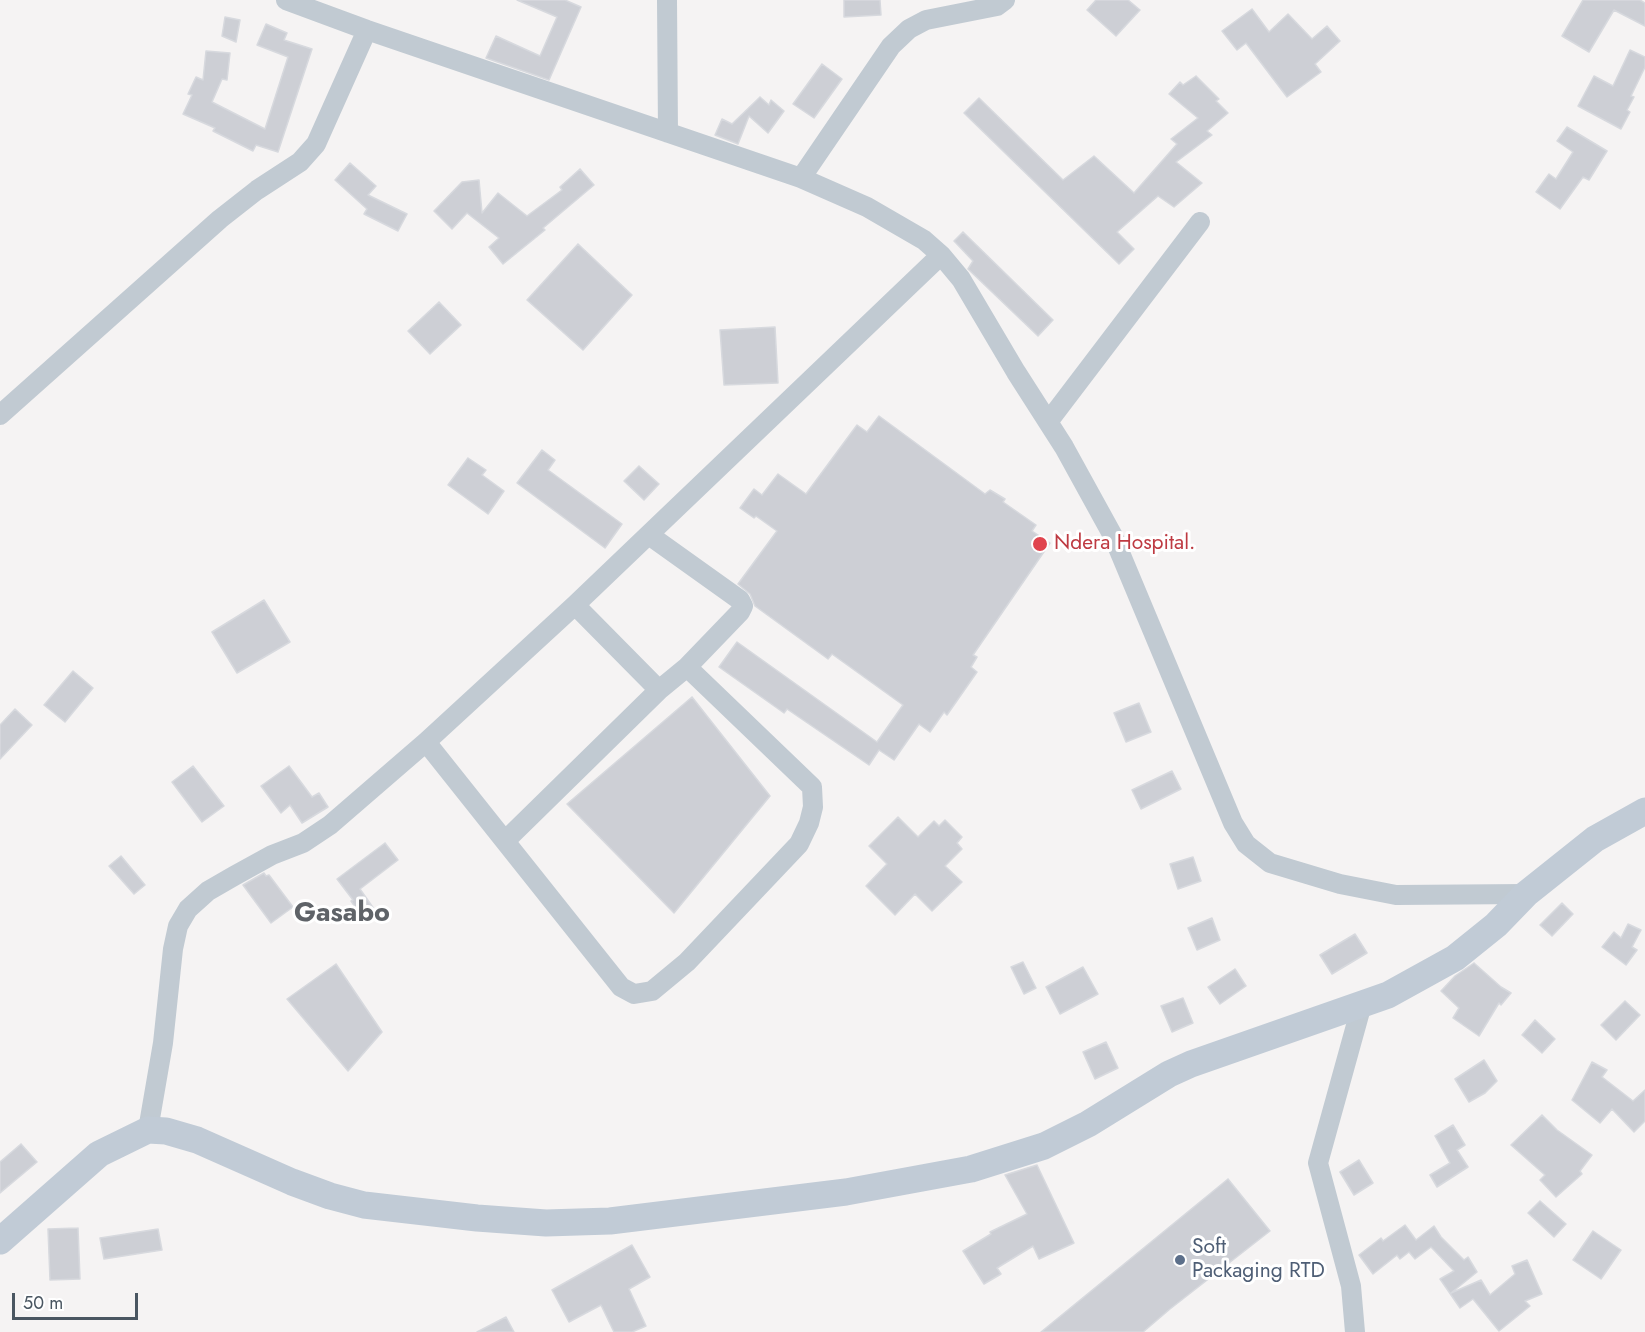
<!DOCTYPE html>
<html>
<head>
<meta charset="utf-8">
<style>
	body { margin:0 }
	#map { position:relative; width:1645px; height:1332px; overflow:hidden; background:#f5f3f3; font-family:Jost,sans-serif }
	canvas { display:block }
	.scale { position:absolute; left:12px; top:1293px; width:126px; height:27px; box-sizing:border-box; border:3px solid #4a5661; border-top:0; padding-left:8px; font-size:18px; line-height:21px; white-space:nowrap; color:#4a5661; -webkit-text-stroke:4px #fff; paint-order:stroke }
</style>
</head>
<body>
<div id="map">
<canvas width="1645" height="1332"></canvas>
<div class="scale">50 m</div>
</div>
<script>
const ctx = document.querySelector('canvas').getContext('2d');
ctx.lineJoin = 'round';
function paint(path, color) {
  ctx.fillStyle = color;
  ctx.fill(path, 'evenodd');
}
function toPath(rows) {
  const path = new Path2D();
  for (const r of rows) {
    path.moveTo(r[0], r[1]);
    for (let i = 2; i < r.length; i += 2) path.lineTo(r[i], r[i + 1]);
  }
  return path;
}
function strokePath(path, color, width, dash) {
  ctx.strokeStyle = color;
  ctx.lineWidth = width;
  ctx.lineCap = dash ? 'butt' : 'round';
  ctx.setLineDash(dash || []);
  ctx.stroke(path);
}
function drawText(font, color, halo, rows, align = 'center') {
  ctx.font = font + ' Jost,sans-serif';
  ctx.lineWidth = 6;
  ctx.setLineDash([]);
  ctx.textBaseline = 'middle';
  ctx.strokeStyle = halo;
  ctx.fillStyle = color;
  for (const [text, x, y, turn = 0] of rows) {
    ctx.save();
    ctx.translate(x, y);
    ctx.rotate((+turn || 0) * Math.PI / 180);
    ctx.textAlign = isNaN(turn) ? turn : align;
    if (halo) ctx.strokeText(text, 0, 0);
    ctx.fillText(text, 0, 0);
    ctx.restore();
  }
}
const building = toPath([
	[517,0,565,0,581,7,549,80,486,58,496,36,540,56,557,17,517,0],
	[844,0,880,0,881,15,844,17,844,0],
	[1096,0,1128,0,1140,10,1116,36,1087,10,1096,0],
	[1583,0,1640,0,1645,3,1645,26,1614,10,1589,52,1562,36,1583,0],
	[1252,9,1269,32,1288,14,1312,39,1327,26,1340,41,1315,64,1321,72,1287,97,1246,43,1237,50,1222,31,1252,9],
	[225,17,240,20,236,42,222,36,225,17],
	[266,24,287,33,284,40,312,49,278,152,256,145,253,151,213,131,215,128,183,114,192,95,188,94,196,77,203,80,206,51,230,53,227,80,222,79,212,102,265,129,288,57,257,45,266,24],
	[1630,50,1645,57,1645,67,1631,96,1634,97,1627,110,1630,112,1621,129,1578,106,1594,76,1613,86,1630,50],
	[822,64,842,79,814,118,793,104,822,64],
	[1196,76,1219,99,1216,101,1228,113,1207,131,1212,135,1176,162,1202,183,1174,207,1158,196,1117,232,1134,249,1119,264,964,113,979,98,1063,180,1094,156,1134,193,1177,144,1171,139,1198,118,1169,94,1180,82,1183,85,1196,76],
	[760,97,769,105,771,100,784,111,768,133,749,116,738,144,715,135,722,119,732,124,760,97],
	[1567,127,1607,151,1589,180,1583,177,1560,209,1536,192,1549,174,1556,179,1573,152,1557,141,1567,127],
	[350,163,376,186,368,195,407,214,398,231,364,214,367,209,335,180,350,163],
	[580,169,594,185,543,228,545,230,503,264,489,247,499,238,467,213,452,229,434,211,462,182,479,180,482,213,498,193,527,216,562,190,560,187,580,169],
	[963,232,1053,320,1038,336,968,269,973,261,954,241,963,232],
	[578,244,632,295,583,350,527,300,578,244],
	[439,302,461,325,430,354,408,331,439,302],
	[775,327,778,383,724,385,720,330,775,327],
	[879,416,985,494,990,490,1005,499,1003,502,1036,525,1032,531,1050,543,973,655,977,657,971,667,977,672,947,715,944,712,930,732,919,724,894,760,879,750,869,765,787,709,784,713,719,667,737,642,877,742,903,705,832,654,828,659,755,606,750,594,738,584,777,531,756,516,754,518,740,508,754,489,762,495,778,474,806,494,857,425,867,432,879,416],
	[542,450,555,460,548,470,622,524,605,548,517,483,542,450],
	[468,458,486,470,482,475,504,491,488,514,448,485,468,458],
	[639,466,659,484,644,500,624,481,639,466],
	[264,600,290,642,237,673,212,632,264,600],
	[73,671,93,688,65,722,44,705,73,671],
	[692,697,770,796,674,913,567,804,692,697],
	[1139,703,1151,732,1126,742,1114,713,1139,703],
	[15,709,32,725,0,759,0,725,15,709],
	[193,766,224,806,202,822,172,782,193,766],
	[289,766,312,797,319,793,328,807,302,823,290,805,281,813,261,786,289,766],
	[1172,771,1181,789,1141,809,1132,790,1172,771],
	[898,817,918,837,934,821,939,826,945,820,962,837,957,843,962,849,945,866,962,882,932,911,915,894,895,915,866,886,887,864,869,846,898,817],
	[385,843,398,860,360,889,379,916,370,922,363,913,360,914,351,901,353,900,337,879,385,843],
	[121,856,145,885,134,894,109,866,121,856],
	[1193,857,1201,881,1178,889,1170,864,1193,857],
	[264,873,266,876,269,875,293,907,271,923,243,885,264,873],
	[1562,903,1573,914,1552,936,1540,925,1562,903],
	[1212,918,1220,940,1197,950,1188,928,1212,918],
	[1628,924,1641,930,1632,947,1637,950,1626,965,1602,947,1614,932,1621,938,1628,924],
	[1355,934,1367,953,1332,974,1320,955,1355,934],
	[1023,962,1036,988,1024,994,1011,967,1023,962],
	[1474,963,1501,987,1511,993,1501,1005,1499,1003,1479,1036,1453,1018,1459,1008,1441,991,1455,976,1474,963],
	[336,964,382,1032,348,1071,287,999,336,964],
	[1083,967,1098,994,1060,1014,1046,987,1083,967],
	[1235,969,1246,986,1220,1004,1208,987,1235,969],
	[1183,998,1193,1023,1172,1032,1161,1006,1183,998],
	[1625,1001,1640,1015,1616,1040,1601,1025,1625,1001],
	[1535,1020,1555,1039,1542,1053,1522,1035,1535,1020],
	[1106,1042,1118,1068,1095,1079,1083,1052,1106,1042],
	[1484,1060,1497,1081,1485,1093,1469,1102,1455,1079,1484,1060],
	[1592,1062,1607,1070,1602,1077,1633,1101,1645,1090,1645,1121,1634,1132,1612,1109,1600,1123,1572,1100,1592,1062],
	[1542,1115,1557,1130,1592,1155,1580,1171,1582,1174,1556,1197,1540,1180,1545,1175,1511,1145,1542,1115],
	[1453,1125,1465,1145,1457,1150,1468,1167,1437,1187,1430,1175,1450,1163,1435,1136,1453,1125],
	[21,1144,37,1162,0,1193,0,1162,21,1144],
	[1359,1160,1373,1183,1354,1195,1340,1172,1359,1160],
	[1037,1165,1074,1243,1039,1259,1033,1246,997,1268,1001,1274,984,1284,963,1251,991,1234,990,1232,1027,1214,1005,1175,1037,1165],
	[1228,1179,1270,1231,1170,1309,1143,1332,1041,1332,1228,1179],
	[1540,1201,1566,1224,1554,1237,1528,1213,1540,1201],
	[1405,1225,1416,1240,1434,1226,1441,1237,1464,1260,1468,1257,1477,1272,1451,1293,1481,1280,1490,1295,1515,1274,1512,1266,1527,1260,1542,1294,1525,1301,1530,1306,1499,1331,1473,1299,1460,1308,1440,1279,1454,1271,1431,1247,1415,1259,1409,1252,1400,1259,1397,1255,1373,1274,1359,1255,1381,1238,1383,1241,1405,1225],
	[78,1228,80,1279,50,1280,48,1229,78,1228],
	[158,1229,162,1250,104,1259,100,1238,158,1229],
	[1593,1231,1621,1250,1601,1279,1573,1260,1593,1231],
	[632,1245,650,1277,629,1289,646,1326,632,1332,614,1332,601,1305,569,1322,552,1290,632,1245],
	[506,1317,514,1332,477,1332,506,1317]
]);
paint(building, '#cdcfd5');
strokePath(building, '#d7d9de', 1.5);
strokePath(toPath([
	[286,0,367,30,801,178,867,207,924,240,941,255,961,279,1016,372,1064,447,1113,536,1233,823,1246,844,1270,863,1340,884,1396,895,1526,894],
	[667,0,668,133],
	[801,178,891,46,909,29,926,20,997,6,1005,0],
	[0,415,220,219,257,190,300,162,316,144,367,30],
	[1048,422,1200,222],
	[575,605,659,690],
	[426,742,621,987,634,994,652,991,687,962,799,844,809,823,813,807,812,787,687,667],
	[505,841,659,690,687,667,740,612,743,606,740,600,649,535],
	[148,1130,163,1043,173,949,178,926,188,909,208,891,234,876,272,855,303,843,330,825,426,742,575,605,941,255],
	[1355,1332,1351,1286,1318,1163,1362,1004]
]), '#c1cad2', 20);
strokePath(toPath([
	[0,1241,99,1154,148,1130,166,1131,197,1140,292,1182,330,1196,364,1205,477,1218,546,1223,610,1221,846,1192,971,1169,1044,1146,1088,1124,1169,1074,1191,1064,1388,995,1455,958,1496,925,1526,894,1595,839,1645,811]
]), '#c1cbd6', 27);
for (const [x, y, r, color] of [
	[1040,544,8,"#e0444e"],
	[1180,1260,6,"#5c6f8a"]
]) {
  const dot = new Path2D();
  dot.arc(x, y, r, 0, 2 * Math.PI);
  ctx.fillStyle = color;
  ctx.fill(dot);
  strokePath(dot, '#fff', 2);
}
drawText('21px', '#be3a42', '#fff', [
	["Ndera Hospital.",1054,544]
], 'left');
drawText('21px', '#4e5e75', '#fff', [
	["Soft",1192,1248],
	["Packaging RTD",1192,1272]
], 'left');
drawText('bold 27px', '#5f6368', '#fff', [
	["Gasabo",342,914]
]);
</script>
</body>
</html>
